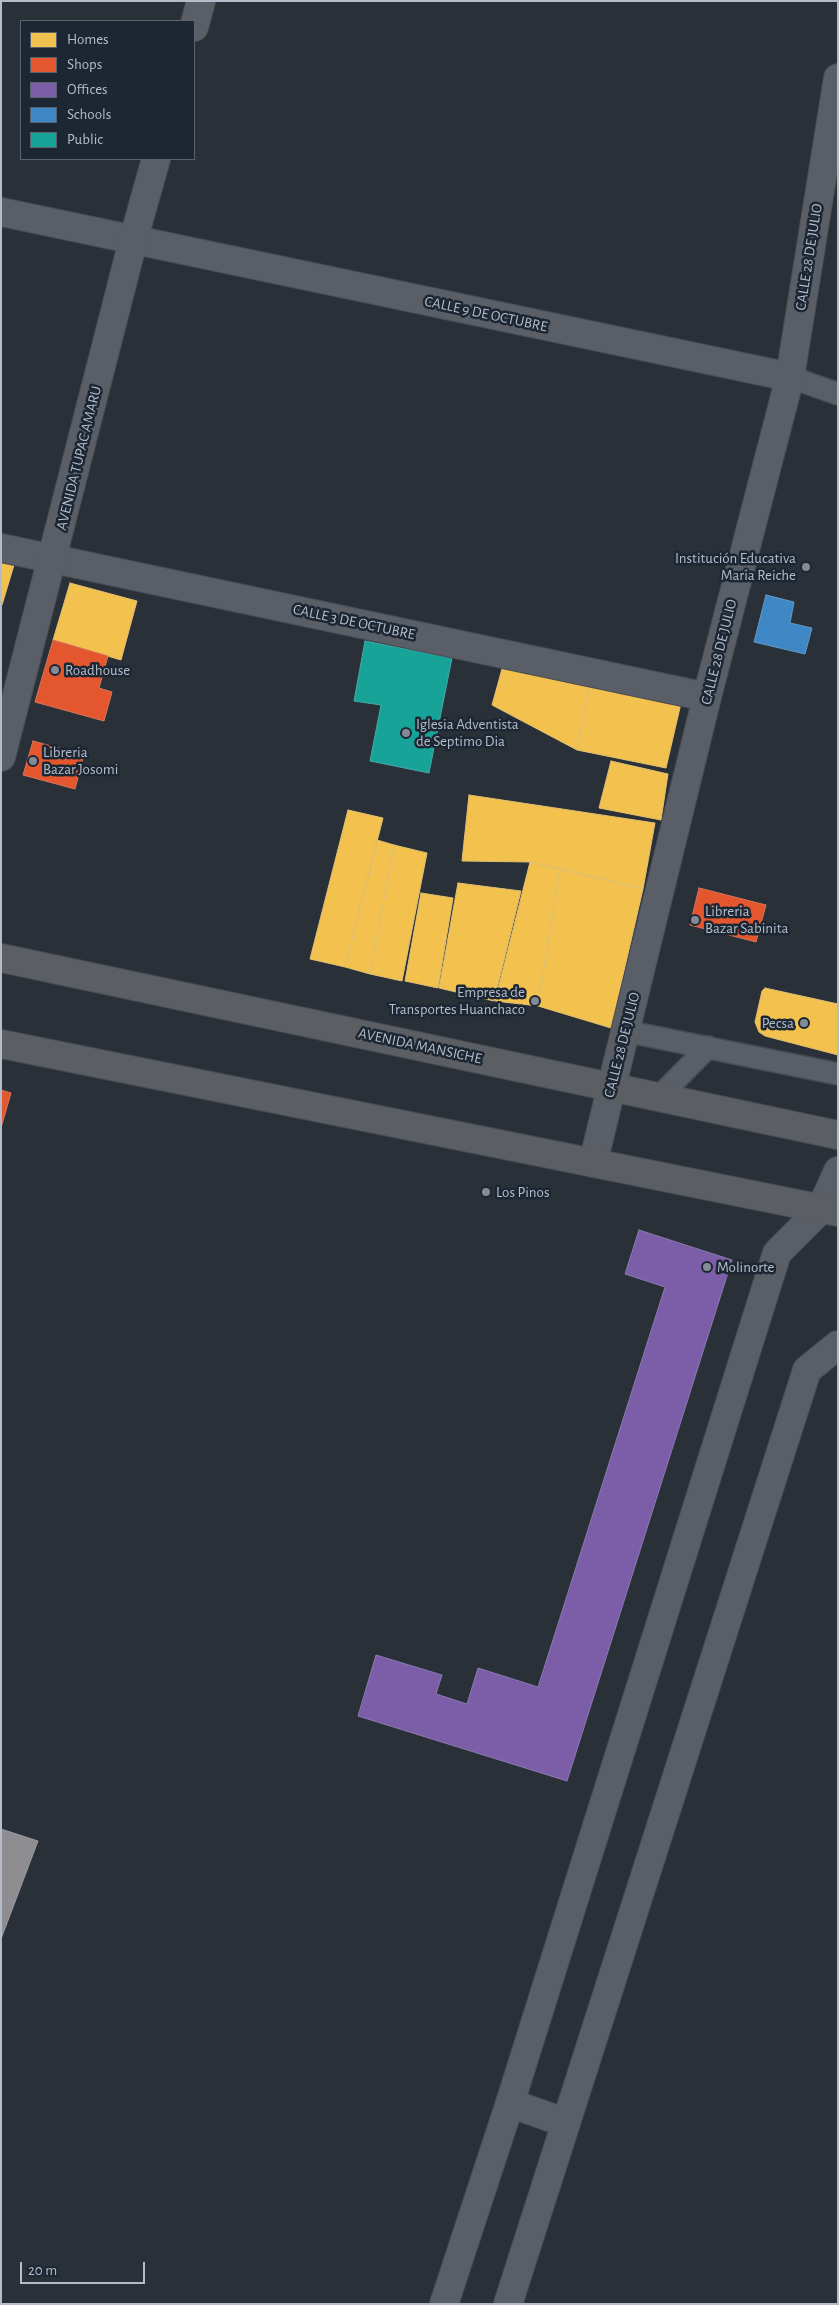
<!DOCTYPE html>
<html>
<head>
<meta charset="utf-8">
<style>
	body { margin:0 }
	#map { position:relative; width:839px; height:2305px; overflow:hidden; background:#2a3038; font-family:"Alegreya Sans",sans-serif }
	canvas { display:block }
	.frame { position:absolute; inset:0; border:2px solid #b4bcc9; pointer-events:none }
	.legend { position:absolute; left:20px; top:20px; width:175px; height:140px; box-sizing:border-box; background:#1d2633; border:1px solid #59626f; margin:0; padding:6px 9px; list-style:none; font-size:15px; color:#b4bcc9 }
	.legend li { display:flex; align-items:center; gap:10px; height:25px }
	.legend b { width:25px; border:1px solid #59626f }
	.scale { position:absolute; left:20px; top:2262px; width:125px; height:22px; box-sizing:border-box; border:2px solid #b4bcc9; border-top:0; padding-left:6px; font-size:15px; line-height:18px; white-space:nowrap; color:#b4bcc9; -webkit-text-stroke:4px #1d2633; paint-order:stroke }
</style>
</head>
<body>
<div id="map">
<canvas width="839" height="2305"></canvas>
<div class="frame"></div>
<ul class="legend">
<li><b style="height:14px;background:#f2c14e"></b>Homes</li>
<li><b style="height:14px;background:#e4572e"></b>Shops</li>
<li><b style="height:14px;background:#7b5ea7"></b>Offices</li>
<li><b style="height:14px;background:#3f88c5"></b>Schools</li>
<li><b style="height:14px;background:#17a398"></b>Public</li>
</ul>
<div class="scale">20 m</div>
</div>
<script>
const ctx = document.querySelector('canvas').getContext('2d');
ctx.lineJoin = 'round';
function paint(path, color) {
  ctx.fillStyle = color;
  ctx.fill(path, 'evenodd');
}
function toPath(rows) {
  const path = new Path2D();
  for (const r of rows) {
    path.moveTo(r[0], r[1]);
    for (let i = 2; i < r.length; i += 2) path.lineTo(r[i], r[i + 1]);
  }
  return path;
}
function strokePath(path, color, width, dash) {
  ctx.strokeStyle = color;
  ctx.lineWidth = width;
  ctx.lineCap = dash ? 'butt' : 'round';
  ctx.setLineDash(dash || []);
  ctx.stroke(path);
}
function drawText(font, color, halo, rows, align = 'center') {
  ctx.font = font + ' "Alegreya Sans",sans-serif';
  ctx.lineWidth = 5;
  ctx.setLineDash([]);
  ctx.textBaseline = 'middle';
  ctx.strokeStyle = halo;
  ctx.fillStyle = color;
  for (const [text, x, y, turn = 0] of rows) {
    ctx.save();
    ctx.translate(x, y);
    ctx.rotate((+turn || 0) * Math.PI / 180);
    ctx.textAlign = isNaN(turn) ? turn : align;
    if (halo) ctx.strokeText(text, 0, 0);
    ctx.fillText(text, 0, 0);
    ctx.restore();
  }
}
const homes = toPath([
	[1,551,17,555,2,605,1,605,1,551],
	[70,583,137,601,121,660,53,640,70,583],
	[505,658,591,678,577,750,492,705,505,658],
	[591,678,682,699,666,768,577,750,591,678],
	[611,761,668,774,661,820,599,808,611,761],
	[469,795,655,823,643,889,530,862,462,861,469,795],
	[348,810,383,818,345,967,310,959,348,810],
	[377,840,394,845,370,974,345,967,377,840],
	[394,845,427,853,402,981,370,974,394,845],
	[530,862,560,869,538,1006,495,1001,530,862],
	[560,869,643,889,611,1028,538,1006,560,869],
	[458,883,521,891,494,1001,439,988,458,883],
	[421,893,453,898,438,988,405,981,421,893],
	[765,988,838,1004,838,1055,765,1036,759,1032,755,1022,762,991,765,988]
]);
paint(homes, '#f2c14e');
strokePath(homes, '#dfc073', 1);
const shops = toPath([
	[53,640,108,656,99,688,112,692,104,721,35,702,53,640],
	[33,741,84,755,75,789,23,775,33,741],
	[699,888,766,905,756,942,690,925,699,888],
	[1,1090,11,1093,1,1128,1,1090]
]);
paint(shops, '#e4572e');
strokePath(shops, '#d6755c', 1);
const offices = toPath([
	[639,1230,732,1260,567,1781,358,1716,376,1655,442,1675,436,1694,467,1704,478,1668,538,1687,665,1287,625,1274,639,1230]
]);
paint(offices, '#7b5ea7');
strokePath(offices, '#8c7ab1', 1);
const schools = toPath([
	[766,595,794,602,790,623,812,628,805,654,754,642,766,595]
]);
paint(schools, '#3f88c5');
strokePath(schools, '#6298c6', 1);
const public = toPath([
	[365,641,452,658,429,773,370,761,381,705,354,701,365,641]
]);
paint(public, '#17a398');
strokePath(public, '#46aaa7', 1);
const industry = toPath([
	[1,1829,38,1841,1,1939,1,1829]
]);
paint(industry, '#8d8d92');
strokePath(industry, '#999ba2', 1);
const service = toPath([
	[790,377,838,394],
	[625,1031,838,1074],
	[659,1097,708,1047]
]);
const minor = toPath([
	[1,212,790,377],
	[1,548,707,697],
	[593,1163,707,697,790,377,838,78],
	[510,2103,566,2123],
	[444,2304,510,2103,777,1253,821,1209,838,1171],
	[508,2304,807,1370,838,1345]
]);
const tertiary = toPath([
	[194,27,201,1],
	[1,757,133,241,156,159]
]);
const trunk = toPath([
	[1,958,838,1135],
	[1,1044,838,1212]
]);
strokePath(service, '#484c53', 24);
strokePath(minor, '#484c53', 30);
strokePath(tertiary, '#484c53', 30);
strokePath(trunk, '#474c53', 30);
strokePath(service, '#5a5e66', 21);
strokePath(minor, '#5a5e66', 28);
strokePath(tertiary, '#5a5e66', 28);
strokePath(trunk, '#5b5f64', 28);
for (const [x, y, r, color] of [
	[806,567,5,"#848b96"],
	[55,670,5,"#848b96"],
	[406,733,5,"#848b96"],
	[33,761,5,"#848b96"],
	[695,920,5,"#848b96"],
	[535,1001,5,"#848b96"],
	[804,1023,5,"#848b96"],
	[486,1192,5,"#848b96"],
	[707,1267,5,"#848b96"]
]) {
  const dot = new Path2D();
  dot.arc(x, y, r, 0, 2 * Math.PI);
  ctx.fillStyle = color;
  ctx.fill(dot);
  strokePath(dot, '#1d2633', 2);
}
drawText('15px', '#b4bcc9', '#1d2633', [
	["CALLE 28 DE JULIO",809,257,-81],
	["CALLE 9 DE OCTUBRE",486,314,12],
	["AVENIDA TUPAC AMARU",79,458,-76],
	["CALLE 3 DE OCTUBRE",354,622,12],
	["CALLE 28 DE JULIO",719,652,-76],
	["CALLE 28 DE JULIO",622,1045,-76],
	["AVENIDA MANSICHE",420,1046,12]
]);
drawText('15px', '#b4bcc9', '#1d2633', [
	["Institución Educativa",796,558,"right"],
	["Maria Reiche",796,575,"right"],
	["Roadhouse",65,670],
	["Iglesia Adventista",416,724],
	["de Septimo Dia",416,741],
	["Libreria",43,752],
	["Bazar Josomi",43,769],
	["Libreria",705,911],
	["Bazar Sabinita",705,928],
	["Empresa de",525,992,"right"],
	["Transportes Huanchaco",525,1009,"right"],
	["Pecsa",794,1023,"right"],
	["Los Pinos",496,1192],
	["Molinorte",717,1267]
], 'left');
</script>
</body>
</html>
